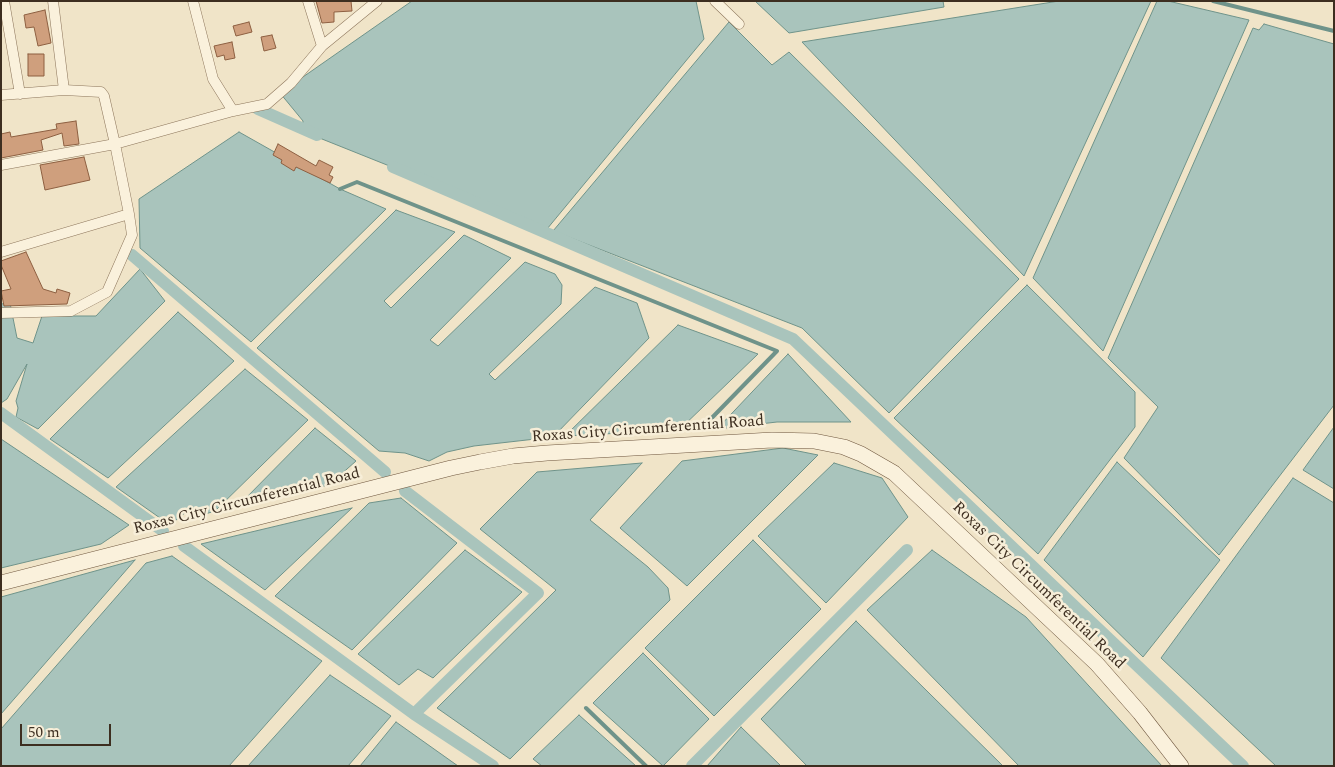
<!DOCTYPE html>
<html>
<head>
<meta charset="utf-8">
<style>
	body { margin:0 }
	#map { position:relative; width:1335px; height:767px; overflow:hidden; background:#f0e4c8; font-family:Spectral,serif }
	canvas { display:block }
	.frame { position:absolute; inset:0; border:2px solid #3d2e20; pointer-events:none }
	.scale { position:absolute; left:20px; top:724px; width:91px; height:22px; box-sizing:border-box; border:2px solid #3d2e20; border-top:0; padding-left:6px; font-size:15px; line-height:18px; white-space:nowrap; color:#3d2e20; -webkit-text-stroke:4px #f7eed8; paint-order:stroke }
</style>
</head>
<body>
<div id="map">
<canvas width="1335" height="767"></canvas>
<div class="frame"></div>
<div class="scale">50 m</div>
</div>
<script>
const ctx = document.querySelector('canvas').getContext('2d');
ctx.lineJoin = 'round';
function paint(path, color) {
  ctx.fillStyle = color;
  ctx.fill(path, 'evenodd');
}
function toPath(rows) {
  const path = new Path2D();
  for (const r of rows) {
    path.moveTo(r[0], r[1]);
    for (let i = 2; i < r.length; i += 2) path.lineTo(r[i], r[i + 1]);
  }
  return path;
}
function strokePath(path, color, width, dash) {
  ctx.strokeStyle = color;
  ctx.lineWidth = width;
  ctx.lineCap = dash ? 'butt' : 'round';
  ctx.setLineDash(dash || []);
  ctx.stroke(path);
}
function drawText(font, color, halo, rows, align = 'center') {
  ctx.font = font + ' Spectral,serif';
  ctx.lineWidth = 5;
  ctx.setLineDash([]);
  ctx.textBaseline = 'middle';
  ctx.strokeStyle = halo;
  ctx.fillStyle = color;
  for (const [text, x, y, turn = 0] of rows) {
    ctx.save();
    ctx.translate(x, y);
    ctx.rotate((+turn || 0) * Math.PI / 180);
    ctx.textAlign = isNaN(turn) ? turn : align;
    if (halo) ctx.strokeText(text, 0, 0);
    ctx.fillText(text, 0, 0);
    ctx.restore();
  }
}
const water = toPath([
	[412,1,696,1,704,39,547,229,302,131,303,121,280,93,412,1],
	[755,1,943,1,944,7,789,33,755,1],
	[1059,1,1151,1,1024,276,802,42,1059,1],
	[1157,1,1168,1,1249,20,1103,351,1033,278,1157,1],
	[729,22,772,65,789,52,1019,279,889,413,802,328,553,231,729,22],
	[1264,24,1334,44,1334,405,1219,555,1124,458,1158,407,1108,358,1253,28,1259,30,1264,24],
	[239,132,340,189,386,209,251,342,140,248,139,199,239,132],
	[396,210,455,232,384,301,391,308,464,235,511,258,430,340,438,346,525,262,555,274,562,285,561,304,489,374,495,380,595,287,637,303,649,338,553,437,474,446,447,452,429,461,405,453,379,451,257,348,396,210],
	[140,269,165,301,38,429,16,417,18,408,16,401,27,364,7,399,1,403,1,304,10,303,17,338,33,343,42,316,96,316,140,269],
	[1027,285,1135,392,1135,427,1038,554,894,418,1027,285],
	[178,312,234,361,108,478,50,439,178,312],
	[678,325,758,354,679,430,565,436,678,325],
	[788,354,851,422,777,422,717,429,788,354],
	[245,369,308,420,215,511,202,515,192,507,170,525,116,487,245,369],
	[1334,427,1334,489,1303,470,1334,427],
	[315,428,356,461,329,485,239,505,315,428],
	[1,439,129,525,101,544,1,568,1,439],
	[783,448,818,455,687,586,620,528,682,461,783,448],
	[1117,462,1220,560,1143,657,1044,560,1117,462],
	[642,463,590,520,648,567,668,588,670,600,510,759,437,708,556,590,480,529,537,472,642,463],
	[834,463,882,478,908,517,826,603,758,536,834,463],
	[1293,478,1334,503,1334,766,1276,766,1161,658,1293,478],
	[401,498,457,543,352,650,275,596,369,503,401,498],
	[352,508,265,590,201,544,352,508],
	[753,540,821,609,714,716,645,648,753,540],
	[465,550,522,592,433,678,418,669,399,685,358,654,465,550],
	[932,550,1026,617,1162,766,1019,766,867,610,932,550],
	[172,556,322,661,229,766,1,766,1,729,146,563,172,556],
	[135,560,1,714,1,597,135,560],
	[856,621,1003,766,807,766,761,719,856,621],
	[643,653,709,719,663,766,593,703,643,653],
	[330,675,391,716,348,766,248,766,330,675],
	[579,715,636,766,542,766,533,759,579,715],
	[396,722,458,766,360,766,396,722],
	[741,727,781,766,707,766,741,727]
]);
paint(water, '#a9c4bc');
strokePath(water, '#6f938a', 1);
strokePath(toPath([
	[1213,1,1334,31],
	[340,189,357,182,777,351,701,429],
	[586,708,646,766]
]), '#6f938a', 4);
strokePath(toPath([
	[258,109,317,135],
	[393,167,793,339,1243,766],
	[132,255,385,472],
	[1,413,163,531],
	[405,491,538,593,414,714],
	[184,546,414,714,493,766],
	[692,766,907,550]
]), '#a9c4bc', 12);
const building = toPath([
	[316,1,351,1,352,11,334,12,334,22,322,23,316,1],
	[45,10,51,43,38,46,34,27,26,28,24,15,45,10],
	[249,22,252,32,236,36,233,26,249,22],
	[272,35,276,48,264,51,261,37,272,35],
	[232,42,235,58,225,60,224,55,217,57,214,46,232,42],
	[28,54,44,54,44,76,28,76,28,54],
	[76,121,79,144,64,146,62,133,41,140,43,150,1,158,1,134,10,132,11,137,57,129,56,124,76,121],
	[278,144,316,166,319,160,333,167,329,175,333,177,330,183,296,167,294,171,281,163,282,160,273,155,278,144],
	[84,157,90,180,45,190,40,165,84,157],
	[26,252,43,289,56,293,57,289,70,293,67,304,4,306,1,291,11,289,1,265,1,261,26,252]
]);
paint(building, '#cf9f7d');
strokePath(building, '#8d5f41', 1);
const minor = toPath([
	[4,1,20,94],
	[53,1,64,90],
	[193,1,213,79,233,111],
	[308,1,322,46],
	[715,1,739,24],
	[1,95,64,90,101,92,104,96,115,144,129,214,1,252],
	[1,165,115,144,233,111,267,104,291,83,322,46,377,1],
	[1,313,71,311,107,292,132,235,129,214]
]);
const secondary = toPath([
	[1,583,451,468,480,462,513,456,547,453,772,440,814,441,844,447,861,454,894,473,1097,664,1140,713,1181,766]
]);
strokePath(minor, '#8d765c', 11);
strokePath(secondary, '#6f573f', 16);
strokePath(minor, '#faf1dc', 10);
strokePath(secondary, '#faf1dc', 15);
drawText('16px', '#3d2e20', '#f7eed8', [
	["Roxas City Circumferential Road",648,430,-4],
	["Roxas City Circumferential Road",247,502,-14],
	["Roxas City Circumferential Road",1038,586,44]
]);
</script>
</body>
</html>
